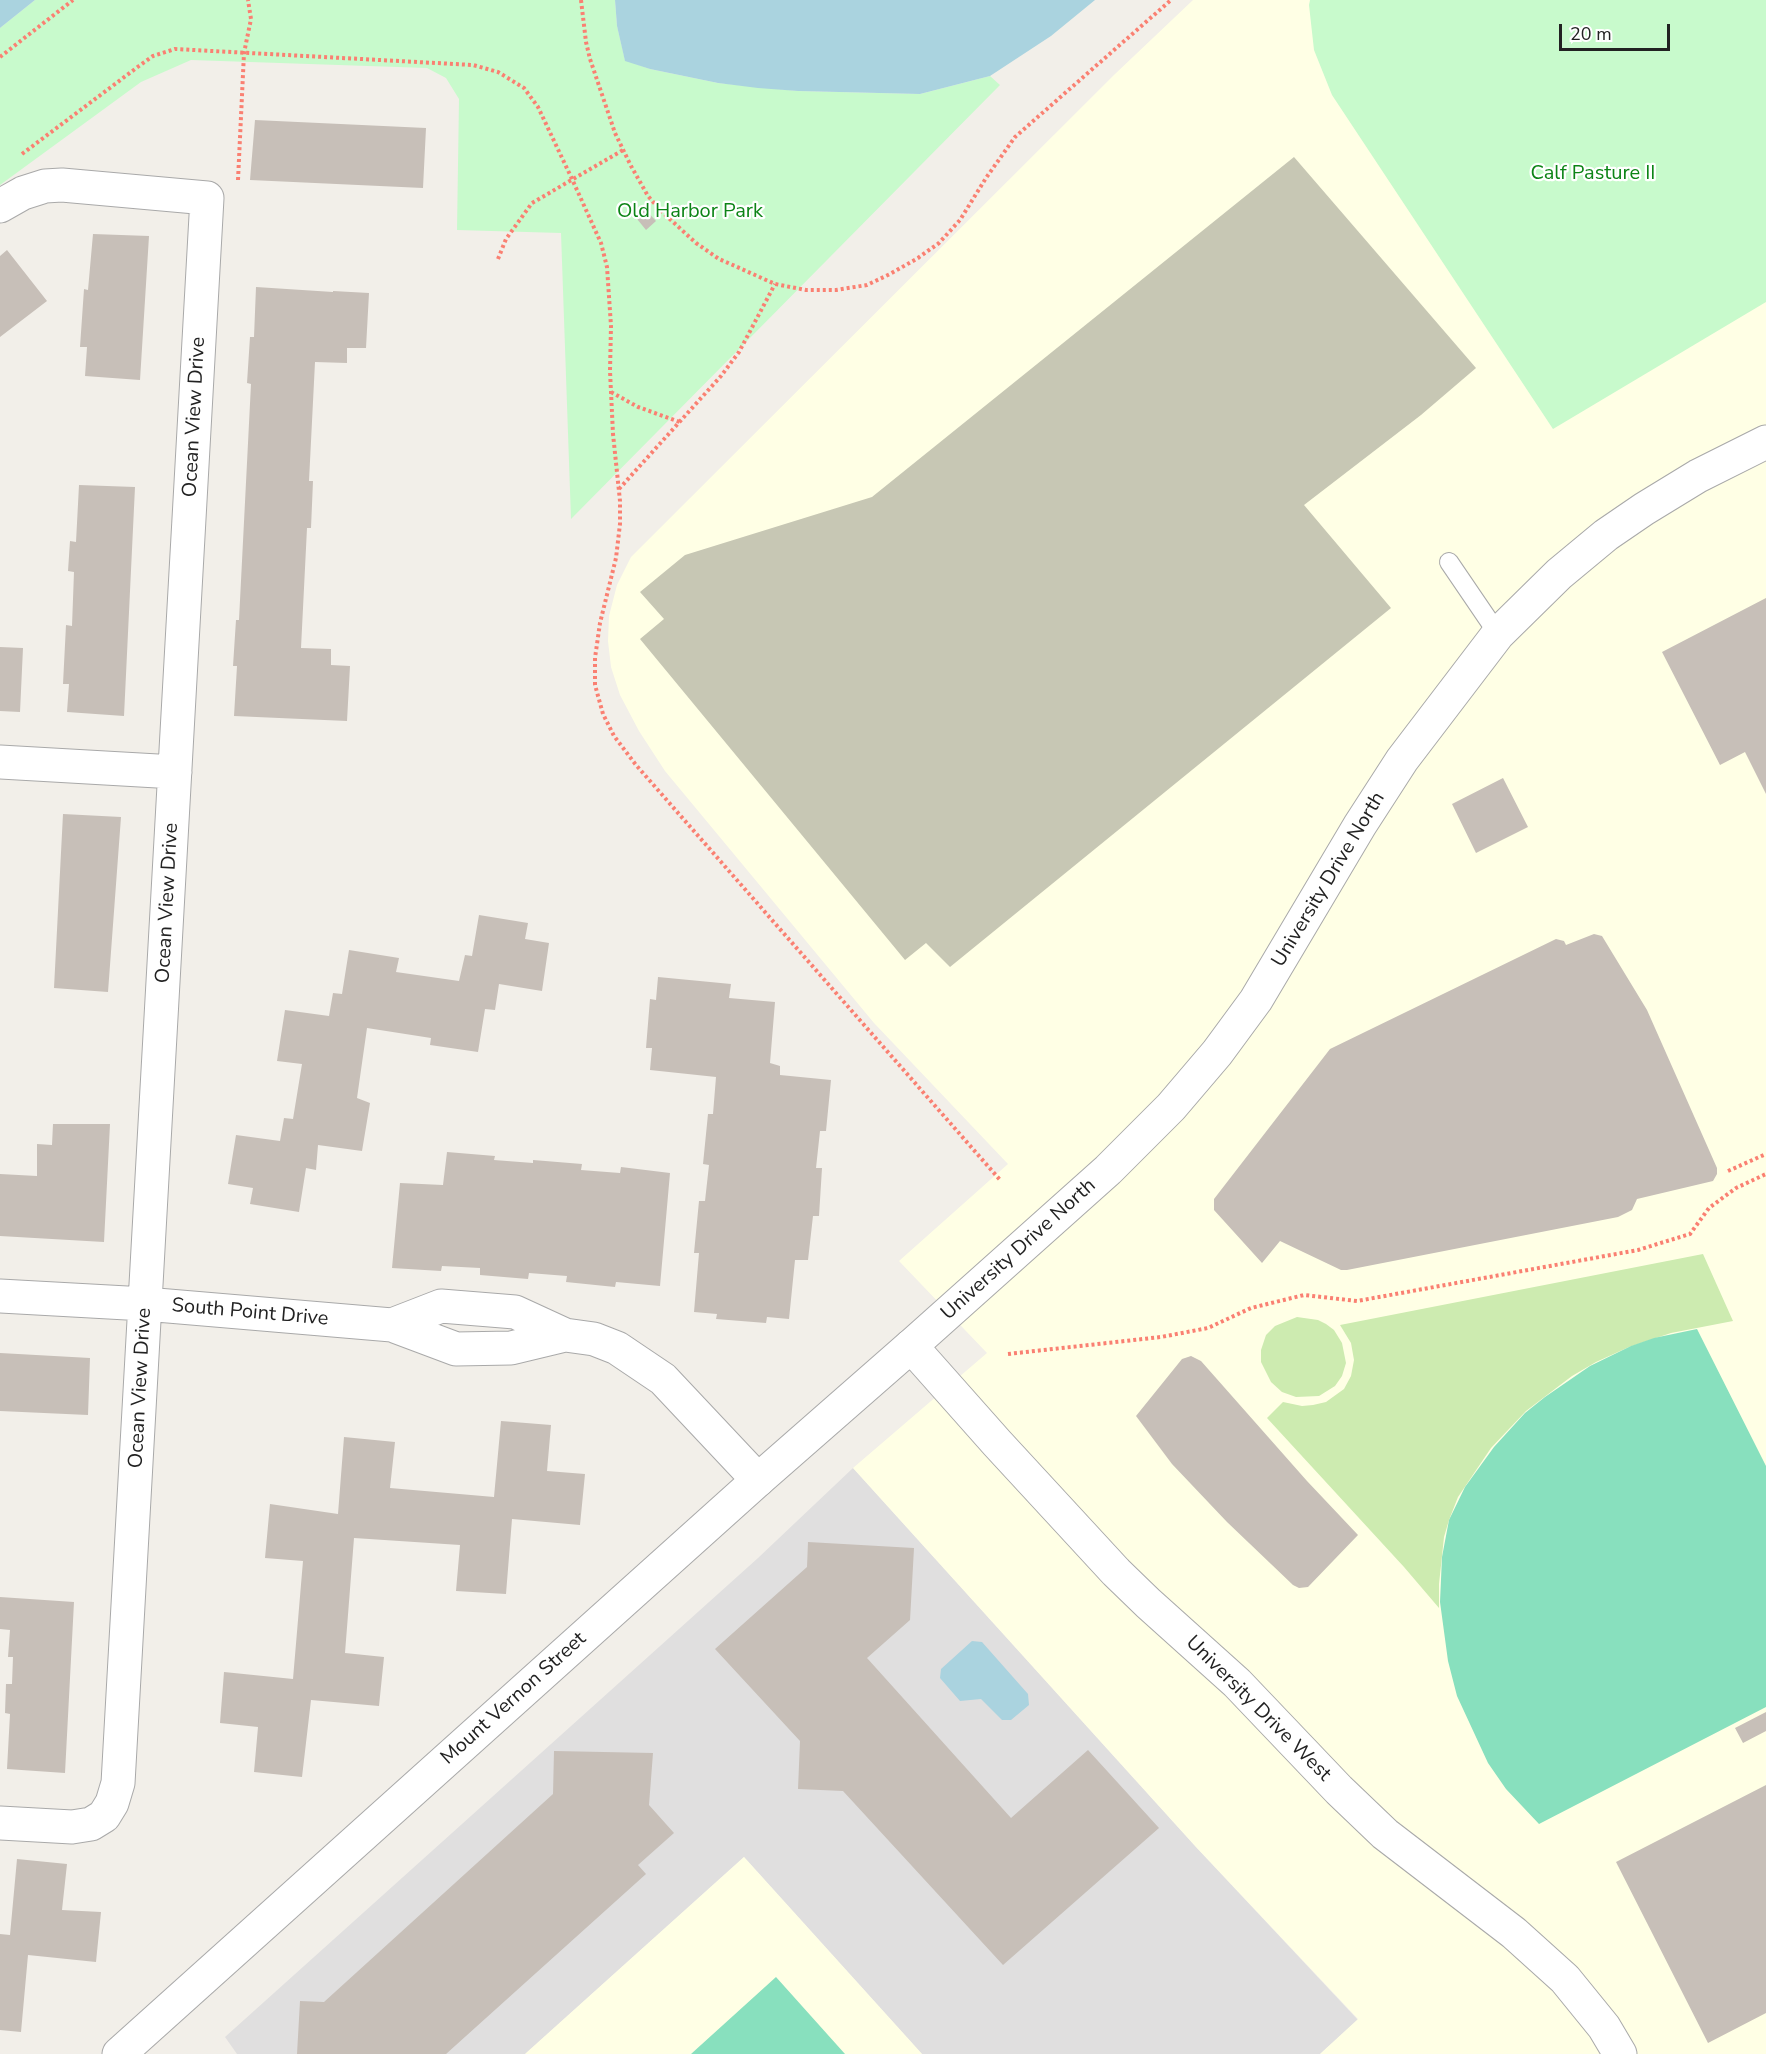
<!DOCTYPE html>
<html>
<head>
<meta charset="utf-8">
<style>
	body { margin:0 }
	#map { position:relative; width:1766px; height:2054px; overflow:hidden; background:#f2efe9; font-family:"Nunito Sans",sans-serif }
	canvas { display:block }
	.scale { position:absolute; left:1559px; top:24px; width:111px; height:27px; box-sizing:border-box; border:3px solid #222; border-top:0; padding-left:8px; font-size:18px; line-height:21px; white-space:nowrap; color:#222; -webkit-text-stroke:4px #fff; paint-order:stroke }
</style>
</head>
<body>
<div id="map">
<canvas width="1766" height="2054"></canvas>
<div class="scale">20 m</div>
</div>
<script>
const ctx = document.querySelector('canvas').getContext('2d');
ctx.lineJoin = 'round';
function paint(path, color) {
  ctx.fillStyle = color;
  ctx.fill(path, 'evenodd');
}
function toPath(rows) {
  const path = new Path2D();
  for (const r of rows) {
    path.moveTo(r[0], r[1]);
    for (let i = 2; i < r.length; i += 2) path.lineTo(r[i], r[i + 1]);
  }
  return path;
}
function strokePath(path, color, width, dash) {
  ctx.strokeStyle = color;
  ctx.lineWidth = width;
  ctx.lineCap = dash ? 'butt' : 'round';
  ctx.setLineDash(dash || []);
  ctx.stroke(path);
}
function drawText(font, color, halo, rows, align = 'center') {
  ctx.font = font + ' "Nunito Sans",sans-serif';
  ctx.lineWidth = 4.5;
  ctx.setLineDash([]);
  ctx.textBaseline = 'middle';
  ctx.strokeStyle = halo;
  ctx.fillStyle = color;
  for (const [text, x, y, turn = 0] of rows) {
    ctx.save();
    ctx.translate(x, y);
    ctx.rotate((+turn || 0) * Math.PI / 180);
    ctx.textAlign = isNaN(turn) ? turn : align;
    if (halo) ctx.strokeText(text, 0, 0);
    ctx.fillText(text, 0, 0);
    ctx.restore();
  }
}
paint(toPath([
	[853,1468,1196,1847,1358,2020,1320,2054,922,2054,744,1857,525,2054,237,2054,225,2037,758,1558]
]), '#e0dfdf');
paint(toPath([
	[1193,0,1766,0,1766,2054,1320,2054,1358,2019,1196,1847,853,1468,987,1353,899,1261,1008,1164,874,1023,665,771,639,731,620,695,611,667,608,641,609,616,617,585,631,557,1115,74],
	[744,1857,922,2054,525,2054]
]), '#ffffe5');
paint(toPath([
	[1294,157,1476,368,1421,415,1304,505,1391,608,950,967,926,943,905,960,640,639,664,619,640,592,685,555,872,497]
]), '#c7c7b4');
paint(toPath([
	[1703,1254,1733,1321,1671,1333,1629,1347,1596,1362,1572,1376,1526,1411,1491,1448,1458,1497,1449,1520,1444,1537,1439,1584,1439,1608,1404,1567,1267,1418,1283,1402,1302,1406,1313,1405,1326,1402,1344,1389,1351,1376,1354,1360,1351,1343,1340,1325],
	[1297,1317,1318,1320,1326,1324,1334,1330,1342,1343,1346,1363,1342,1376,1335,1386,1319,1396,1296,1397,1282,1392,1271,1382,1261,1362,1261,1350,1266,1335,1275,1326]
]), '#cdebb0');
paint(toPath([
	[35,0,615,0,617,26,625,60,650,69,718,83,798,91,920,94,990,76,1000,85,571,519,561,233,457,230,459,99,446,78,427,68,191,60,141,82,0,185,0,28],
	[1310,0,1766,0,1766,302,1553,429,1332,95,1314,50,1309,5]
]), '#c8facc');
paint(toPath([
	[1697,1329,1766,1466,1766,1707,1539,1824,1506,1789,1488,1763,1457,1696,1448,1661,1440,1602,1442,1557,1449,1520,1465,1487,1494,1447,1525,1413,1545,1397,1590,1366,1631,1346,1654,1338],
	[776,1977,845,2054,691,2054]
]), '#88e0be');
paint(toPath([
	[0,0,35,0,0,28],
	[615,0,1095,0,1051,36,990,76,920,94,798,91,758,88,718,83,650,69,625,61,617,26],
	[972,1641,982,1642,1028,1694,1029,1705,1011,1720,1002,1720,981,1699,960,1701,940,1678,941,1669]
]), '#aad3df');
paint(toPath([
	[255,120,426,128,423,188,250,180],
	[642,206,656,221,646,230,633,214],
	[93,234,149,236,140,380,85,376,87,347,80,347,84,289,88,290],
	[7,250,47,301,0,337,0,256],
	[256,287,333,292,333,291,369,293,366,348,347,348,347,363,315,362,309,481,313,481,311,528,307,528,301,648,331,649,331,665,350,666,347,721,234,716,237,666,233,666,236,620,239,620,251,384,247,383,250,337,254,337],
	[79,485,135,487,124,716,67,712,69,684,63,684,66,625,72,626,74,572,68,571,70,541,76,542],
	[1766,598,1766,794,1745,752,1720,765,1662,652],
	[0,647,23,648,20,712,0,711],
	[1503,778,1528,827,1476,853,1452,804],
	[63,814,121,817,108,992,54,988],
	[479,915,528,923,525,939,549,943,542,991,499,984,495,1010,485,1009,478,1052,430,1045,431,1038,367,1028,357,1098,370,1103,362,1151,318,1145,316,1170,306,1168,299,1212,250,1204,253,1188,228,1184,236,1135,280,1141,284,1118,293,1119,302,1064,277,1061,285,1010,329,1016,333,993,342,994,349,950,399,958,396,972,459,981,465,955,472,956],
	[1594,934,1602,936,1647,1010,1717,1168,1717,1174,1713,1181,1637,1199,1632,1210,1618,1217,1347,1270,1341,1270,1280,1241,1262,1263,1214,1210,1214,1199,1330,1049,1556,939,1564,941,1566,945],
	[658,977,731,984,729,998,775,1002,770,1063,780,1066,780,1075,831,1080,826,1131,820,1131,816,1168,822,1168,819,1216,813,1216,808,1260,795,1260,789,1319,767,1317,766,1323,716,1319,717,1314,694,1312,699,1253,694,1253,699,1201,705,1201,709,1165,703,1164,708,1114,713,1114,716,1077,650,1070,652,1048,646,1048,650,999,656,1000],
	[53,1124,110,1124,104,1242,0,1236,0,1174,37,1176,37,1144,52,1145],
	[447,1152,495,1156,494,1160,533,1163,533,1160,582,1164,581,1170,620,1173,621,1167,670,1173,660,1286,616,1282,615,1287,566,1282,567,1276,529,1273,528,1279,480,1275,480,1268,442,1266,441,1271,392,1268,400,1183,443,1185],
	[0,1353,90,1358,88,1415,0,1411],
	[1191,1356,1201,1361,1307,1481,1358,1535,1308,1587,1299,1588,1293,1585,1227,1522,1172,1464,1136,1416,1182,1359],
	[501,1421,551,1425,547,1471,585,1474,580,1525,512,1519,506,1594,456,1591,460,1545,354,1538,345,1653,384,1657,379,1706,311,1700,302,1777,254,1772,258,1727,220,1723,224,1672,293,1679,303,1561,265,1558,270,1504,338,1514,344,1437,395,1442,390,1488,494,1497],
	[808,1542,914,1548,910,1620,867,1658,1011,1818,1088,1750,1159,1828,1003,1965,843,1791,798,1789,800,1741,715,1649,807,1567],
	[0,1597,74,1602,65,1773,7,1769,10,1714,5,1713,6,1684,12,1684,13,1657,8,1657,10,1630,0,1629],
	[1766,1712,1766,1731,1743,1743,1735,1728],
	[554,1751,653,1753,649,1805,674,1833,638,1865,646,1874,446,2054,297,2054,300,2001,324,2002,553,1794],
	[1766,1785,1766,2013,1708,2043,1616,1862],
	[17,1859,67,1864,62,1910,101,1912,96,1962,28,1955,21,2032,0,2030,0,1934,10,1935]
]), '#c7bfb8');
const service = toPath([
	[1449,562,1498,634]
]);
const minor = toPath([
	[0,206,23,193,45,186,62,185,207,198,118,1783,112,1803,104,1816,91,1824,72,1827,0,1823],
	[0,762,175,772],
	[0,1296,145,1304,392,1325,456,1349,511,1348,565,1335],
	[392,1325,441,1306,515,1312,565,1335,594,1339,617,1348,663,1379,758,1480],
	[911,1346,1108,1170,1171,1107,1217,1053,1256,1000,1360,825,1402,760,1498,634,1559,574,1606,535,1644,509,1698,476,1766,442]
]);
const tertiary = toPath([
	[119,2054,758,1480,911,1346,997,1443,1116,1572,1148,1603,1237,1683,1339,1790,1385,1834,1514,1933,1565,1979,1604,2027,1620,2054]
]);
strokePath(service, '#a9a9a9', 20);
strokePath(minor, '#a9a9a9', 35);
strokePath(tertiary, '#a9a9a9', 35);
strokePath(toPath([
	[581,0,586,42,590,59,615,133,631,166,648,196,660,210,696,243,719,259,735,266,775,284,806,290,836,290,867,285,890,274,918,258,939,243,960,220,986,178,1015,137,1171,0],
	[0,57,73,0],
	[22,154,139,66,153,56,175,49,473,65,498,72,524,88,538,107,572,179,601,243,607,267,611,326,610,371,613,434,620,501,620,524,616,558,600,623,595,658,595,685,603,714,614,736,636,765,1001,1181],
	[238,180,244,53,251,19,248,0],
	[498,259,506,239,532,203,623,150],
	[611,392,638,407,680,422],
	[619,489,721,376,739,352,775,284],
	[1728,1171,1766,1154],
	[1008,1354,1161,1337,1208,1328,1251,1308,1304,1295,1357,1301,1638,1250,1690,1234,1709,1208,1736,1188,1766,1174]
]), '#fa8072', 4, [3, 3]);
strokePath(service, '#fff', 18);
strokePath(minor, '#fff', 33);
strokePath(tertiary, '#fff', 33);
drawText('20px', '#0c8416', '#fff', [
	["Calf Pasture II",1593,174],
	["Old Harbor Park",690,212]
]);
drawText('20px', '#222', '#fff', [
	["Ocean View Drive",195,417,-87],
	["University Drive North",1329,880,-59],
	["Ocean View Drive",168,903,-87],
	["University Drive North",1019,1250,-42],
	["South Point Drive",250,1313,5],
	["Ocean View Drive",141,1388,-87],
	["Mount Vernon Street",514,1699,-42],
	["University Drive West",1258,1709,45]
]);
</script>
</body>
</html>
